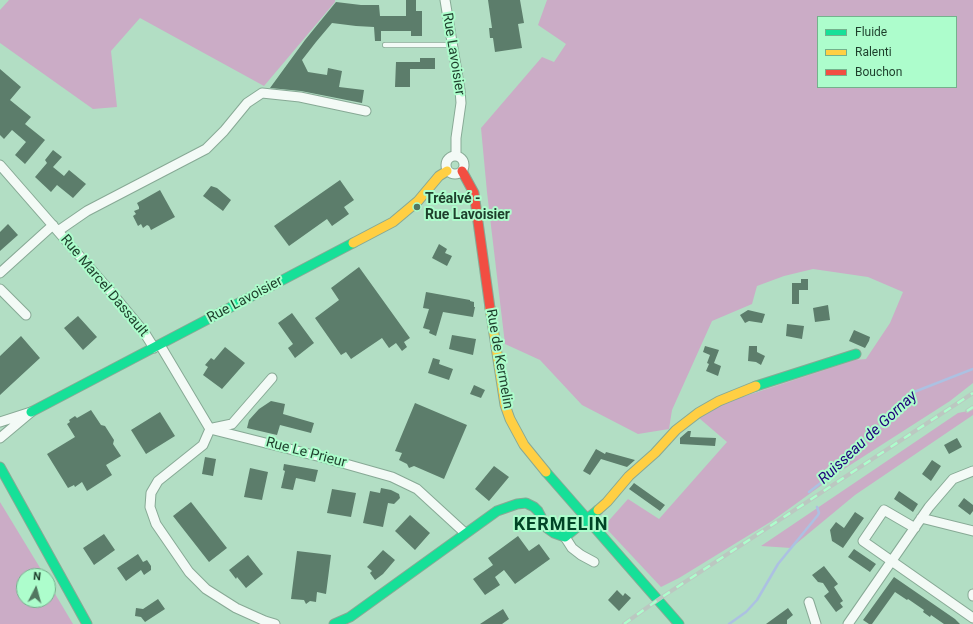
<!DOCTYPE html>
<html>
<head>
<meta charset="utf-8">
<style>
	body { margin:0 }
	#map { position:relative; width:973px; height:624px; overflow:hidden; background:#b2dec4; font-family:Roboto,sans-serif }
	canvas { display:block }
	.legend { position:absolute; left:817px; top:16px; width:140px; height:72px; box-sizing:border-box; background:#adfdcc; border:1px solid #74b18c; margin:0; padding:5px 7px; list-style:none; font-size:12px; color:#1e3f2c }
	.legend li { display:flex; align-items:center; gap:8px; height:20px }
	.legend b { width:20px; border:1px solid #74b18c }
	.north { position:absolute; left:16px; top:568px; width:40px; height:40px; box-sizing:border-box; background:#adfdcc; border:1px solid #74b18c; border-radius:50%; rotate:6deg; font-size:11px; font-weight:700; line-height:16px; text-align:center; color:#1e3f2c }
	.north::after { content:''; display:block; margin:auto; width:14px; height:18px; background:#527761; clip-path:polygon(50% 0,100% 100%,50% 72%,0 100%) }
</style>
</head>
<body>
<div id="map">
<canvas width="973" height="624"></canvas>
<ul class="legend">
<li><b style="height:5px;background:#16e098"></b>Fluide</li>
<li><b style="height:5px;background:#ffcf43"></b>Ralenti</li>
<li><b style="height:5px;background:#f24e42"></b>Bouchon</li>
</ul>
<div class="north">N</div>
</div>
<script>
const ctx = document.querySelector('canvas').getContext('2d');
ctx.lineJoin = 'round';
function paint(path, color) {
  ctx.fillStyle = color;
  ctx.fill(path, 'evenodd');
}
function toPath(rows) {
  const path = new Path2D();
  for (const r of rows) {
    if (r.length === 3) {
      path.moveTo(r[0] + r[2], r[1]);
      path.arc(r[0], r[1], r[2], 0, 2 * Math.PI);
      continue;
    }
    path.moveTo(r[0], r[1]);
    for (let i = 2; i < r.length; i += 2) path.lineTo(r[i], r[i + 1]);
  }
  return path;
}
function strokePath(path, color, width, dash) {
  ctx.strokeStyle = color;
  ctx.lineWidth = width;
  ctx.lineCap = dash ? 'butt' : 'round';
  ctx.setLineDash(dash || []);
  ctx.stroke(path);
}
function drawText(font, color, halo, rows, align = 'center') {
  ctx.font = font + ' Roboto,sans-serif';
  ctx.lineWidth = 4;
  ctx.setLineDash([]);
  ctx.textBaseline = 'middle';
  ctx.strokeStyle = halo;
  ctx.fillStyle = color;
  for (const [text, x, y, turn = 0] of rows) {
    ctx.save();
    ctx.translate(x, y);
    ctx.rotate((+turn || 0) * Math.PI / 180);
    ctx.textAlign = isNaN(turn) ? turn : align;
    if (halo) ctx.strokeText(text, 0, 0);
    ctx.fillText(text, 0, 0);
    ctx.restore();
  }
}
paint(toPath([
	[9,0,335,0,335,2,264,86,140,18,111,51,117,107,93,109,0,43,0,10],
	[547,0,973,0,973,383,950,401,844,469,772,521,679,578,661,587,604,526,628,499,659,519,727,442,699,418,724,403,855,360,866,359,890,323,903,292,868,277,813,269,784,276,757,286,752,304,712,321,672,410,669,429,638,434,582,405,540,360,505,344,487,192,481,128,542,57,554,62,566,44,538,25],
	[818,17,956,17,956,87,818,87],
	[973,410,973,415,855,495,791,548,761,546,958,413],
	[0,502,45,576,24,576,24,600,48,600,48,582,73,624,0,624]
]), '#cbacc6');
strokePath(toPath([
	[809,492,831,475,873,431,892,418,914,392,973,369],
	[729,624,746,612,757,600,778,564,818,515,819,513,817,507]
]), '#acc1e2', 2.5);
paint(toPath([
	[406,0,416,0,416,11,422,11,422,36,411,36,411,31,381,31,381,41,375,41,374,27,356,26,332,23,316,42,302,60,308,72,327,75,328,68,342,71,339,87,364,90,362,103,301,91,270,88,305,40,336,2,361,5,379,5,380,16,406,16],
	[488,0,520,0,524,23,518,24,522,48,495,52,493,38,490,38,489,28,492,28],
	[420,58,435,58,435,69,410,69,410,87,395,87,396,62,420,62],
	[0,69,21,87,10,100,31,117,25,124,45,140,25,164,15,155,26,142,12,130,4,139,0,135],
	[53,150,62,157,53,167,64,176,69,170,86,184,73,198,57,185,51,192,35,177,47,163,45,160],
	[340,180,354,200,344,207,349,214,332,226,327,219,289,246,274,226],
	[211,186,217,188,231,200,223,211,203,196],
	[160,190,175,217,151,230,149,226,147,225,143,228,141,224,138,226,133,216,136,214,134,211,139,209,139,207,137,203],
	[8,224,18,235,0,251,0,232],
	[439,244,447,249,445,253,452,256,447,266,432,258],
	[359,267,410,338,404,342,407,347,402,351,396,343,389,348,382,338,351,359,346,352,341,355,315,318,339,300,331,288],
	[801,279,808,279,808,290,799,290,799,304,792,304,792,283,801,283],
	[426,292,470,300,470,301,474,302,474,307,475,307,473,317,443,312,436,336,429,333,430,330,423,328,429,309,423,308],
	[828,305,830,320,815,322,813,308],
	[748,310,765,314,762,323,749,321,745,323,740,315],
	[292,313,314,343,295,358,288,348,293,344,278,323],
	[78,316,97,337,83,350,64,328],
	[787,324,804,326,802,339,786,336],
	[854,330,870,337,869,341,865,348,849,341],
	[452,335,476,339,473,355,449,349],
	[21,336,40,358,0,395,0,356],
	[705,346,719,350,714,363,721,366,718,376,706,371,709,364,707,363,710,355,703,352],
	[749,346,757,346,757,352,765,356,761,365,756,362,748,361],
	[225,347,245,363,222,389,203,375,208,367,205,365,211,358,214,360],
	[433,358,440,360,439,364,453,369,449,380,428,373],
	[474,385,485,390,481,398,470,394],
	[271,401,285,404,283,414,314,423,311,433,280,425,277,435,247,428,249,420,259,409],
	[415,403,467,425,444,479,414,466,409,468,407,464,399,460,402,453,395,451],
	[91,410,101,425,105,426,114,440,113,444,121,456,106,465,112,475,87,491,82,482,75,487,74,485,68,488,47,454,75,437,67,424,70,422,69,420,75,416,77,418],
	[160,412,175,436,146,454,131,430],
	[688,431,691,431,690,437,716,438,715,446,680,444,680,438],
	[957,438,962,447,949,454,944,445],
	[596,449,605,454,606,452,635,460,627,467,601,459,590,475,583,471],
	[205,457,216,459,213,476,202,474],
	[932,460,941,466,931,481,922,474],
	[284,464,318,470,315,482,296,478,293,490,281,488,285,471,283,470],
	[494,466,509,477,489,501,475,489],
	[250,468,268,472,262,500,244,497],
	[634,483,665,505,660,511,629,489],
	[381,488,391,490,399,494,400,498,394,504,388,503,383,527,363,523,370,491,380,493],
	[332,489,356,493,351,517,327,513],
	[899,491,918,504,913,512,894,499],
	[964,498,973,505,973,511,970,515,958,506],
	[191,502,227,548,209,562,173,516],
	[855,512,864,518,843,548,832,541,830,530,836,522,844,528],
	[410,515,430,533,415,550,395,531],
	[104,534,115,550,94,565,83,548],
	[518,536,529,551,539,544,550,559,515,584,504,570,495,577,500,585,485,595,473,579,493,565,488,558],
	[854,549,876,564,870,572,848,557],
	[383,550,395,560,383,574,375,580,370,573,372,571,367,567],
	[297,551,331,555,326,594,317,592,316,602,310,601,306,604,304,600,291,599],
	[138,554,143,562,147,560,151,566,151,570,144,575,141,570,126,581,117,568],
	[248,555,263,574,246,588,237,577,236,579,229,570],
	[824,566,838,584,834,587,843,601,840,603,843,607,836,612,824,596,829,592,823,583,818,582,812,575],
	[894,577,955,619,960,624,944,624,931,615,930,617,923,612,924,610,908,599,907,600,895,592,872,624,869,624,863,620],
	[617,590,623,596,625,593,631,598,619,611,608,600],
	[158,599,165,609,145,622,141,617,135,616,136,608,143,609],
	[788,608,793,615,787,620,787,624,766,624],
	[503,609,509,619,502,624,480,624]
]), '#5c7d6b');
const lane = toPath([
	[385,45,453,45]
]);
const street = toPath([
	[445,0,460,90,461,103,456,138,456,155],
	[455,165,9],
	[0,165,111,292,144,332,154,348],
	[58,231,87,211,206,149,224,131,247,103,262,93,300,97,366,111],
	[0,273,53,225],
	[0,289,26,315],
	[160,345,210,429,203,445,158,481,151,493,150,507,156,524,189,572,206,589,236,608,265,621,275,624],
	[0,422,31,412,0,438],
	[213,428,232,424,272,378],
	[210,429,321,457,392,477,417,489,465,533],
	[921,518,973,531],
	[915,528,884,510,863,541,973,618],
	[565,537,572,548,581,555,594,562],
	[973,594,973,596],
	[809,602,816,624],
	[848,624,929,507,953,479,973,471]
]);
const fast = toPath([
	[756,386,856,354],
	[31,412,353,243],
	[0,467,87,624],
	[546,472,679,624],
	[334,624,350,617,497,511,517,504,526,503,534,507,538,511,547,528,554,533,565,537,598,510]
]);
const slow = toPath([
	[353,243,393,222,418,201,439,176,447,171],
	[490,308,505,405,510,419,524,445,546,472],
	[598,510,607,502,629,476,655,453,676,430,698,413,719,401,756,386]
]);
const jam = toPath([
	[462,171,474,193,490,308]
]);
strokePath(lane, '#87a995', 6);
strokePath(street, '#87a995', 11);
strokePath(fast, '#87a995', 11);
strokePath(slow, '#87a995', 11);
strokePath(jam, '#87a995', 11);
strokePath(lane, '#f3faf6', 4.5);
strokePath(street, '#f3faf6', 9);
strokePath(fast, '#16e098', 9);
strokePath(slow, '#ffcf43', 9);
strokePath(jam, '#f24e42', 9);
const rail = toPath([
	[967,411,973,407],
	[624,624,662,597,973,393]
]);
strokePath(rail, '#bbc8c1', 4);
strokePath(rail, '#adfdcc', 2.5, [8]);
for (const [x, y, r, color] of [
	[417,207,4,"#527761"]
]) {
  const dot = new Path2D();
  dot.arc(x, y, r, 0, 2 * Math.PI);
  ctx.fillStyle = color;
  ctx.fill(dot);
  strokePath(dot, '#adfdcc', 1.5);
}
drawText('14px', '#1e3f2c', '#adfdcc', [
	["Rue Lavoisier",453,54,81],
	["Rue Marcel Dassault",104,286,50],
	["Rue Lavoisier",245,300,-28],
	["Rue de Kermelin",499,359,80],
	["Rue Le Prieur",306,453,15]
]);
drawText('bold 14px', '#1e3f2c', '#adfdcc', [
	["Tréalvé -",425,199],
	["Rue Lavoisier",425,215]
], 'left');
drawText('italic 15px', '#20047b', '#adfdcc', [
	["Ruisseau de Gornay",868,438,-43]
]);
ctx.letterSpacing = '1px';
drawText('bold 18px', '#004426', '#adfdcc', [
	["KERMELIN",561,525]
]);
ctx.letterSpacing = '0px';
</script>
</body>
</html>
